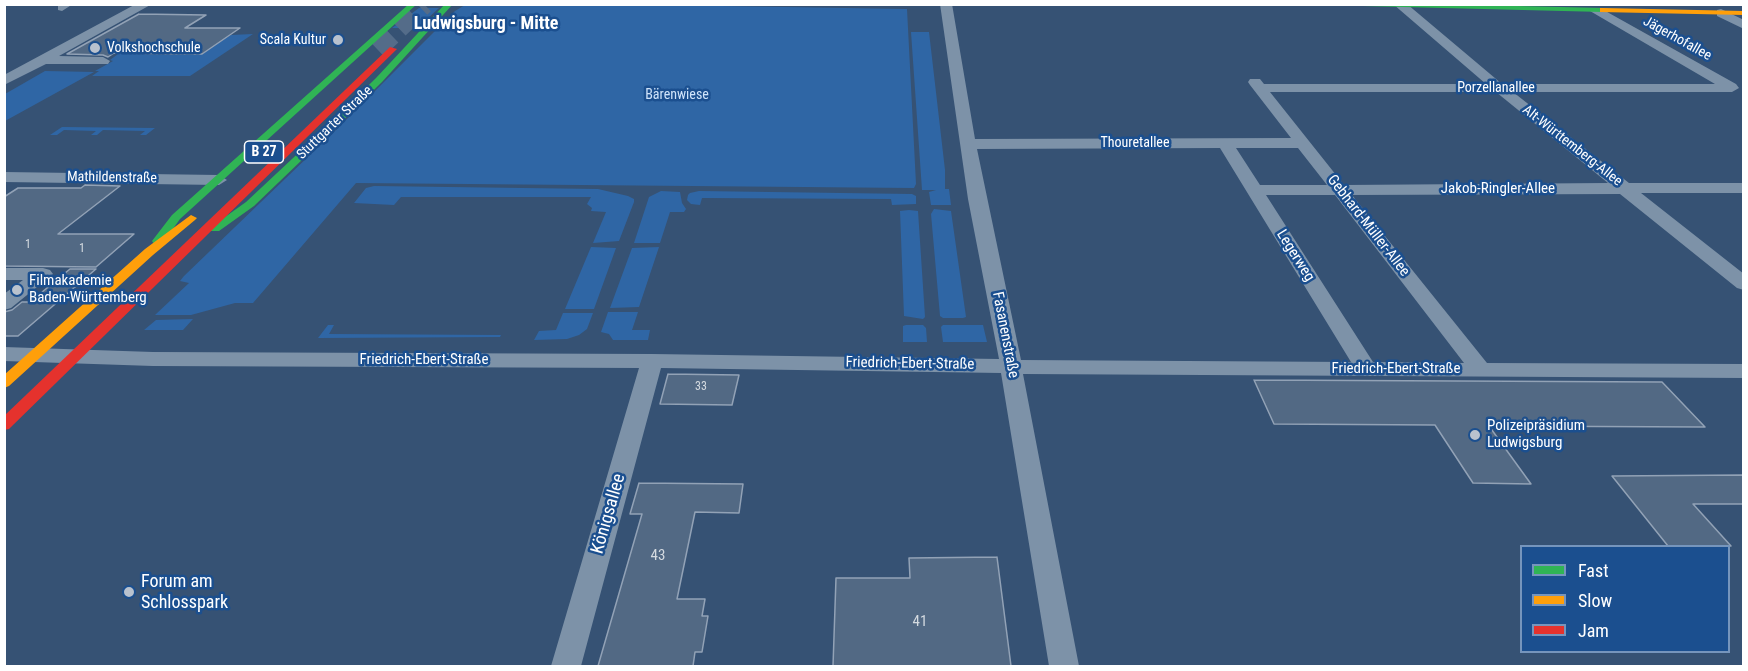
<!DOCTYPE html>
<html>
<head>
<meta charset="utf-8">
<style>
	body { margin:0 }
	#map { position:relative; width:1748px; height:671px; overflow:hidden; background:#365274; font-family:"Roboto Condensed",sans-serif }
	canvas { display:block }
	.frame { position:absolute; inset:0; border:6px solid #fff; pointer-events:none }
	.legend { position:absolute; left:1520px; top:545px; width:210px; height:108px; box-sizing:border-box; background:#1b4f8f; border:2px solid #7695bc; margin:0; padding:8px 10px; list-style:none; font-size:18px; color:#fff }
	.legend li { display:flex; align-items:center; gap:12px; height:30px }
	.legend b { width:30px; border:2px solid #7695bc }
</style>
</head>
<body>
<div id="map">
<canvas width="1748" height="671"></canvas>
<div class="frame"></div>
<ul class="legend">
<li><b style="height:8px;background:#30b455"></b>Fast</li>
<li><b style="height:8px;background:#ff9f0a"></b>Slow</li>
<li><b style="height:8px;background:#e5322d"></b>Jam</li>
</ul>
</div>
<script>
const ctx = document.querySelector('canvas').getContext('2d');
ctx.lineJoin = 'round';
function paint(path, color) {
  ctx.fillStyle = color;
  ctx.fill(path, 'evenodd');
}
function toPath(rows) {
  const path = new Path2D();
  for (const r of rows) {
    path.moveTo(r[0], r[1]);
    for (let i = 2; i < r.length; i += 2) path.lineTo(r[i], r[i + 1]);
  }
  return path;
}
function strokePath(path, color, width, dash) {
  ctx.strokeStyle = color;
  ctx.lineWidth = width;
  ctx.lineCap = dash ? 'butt' : 'round';
  ctx.setLineDash(dash || []);
  ctx.stroke(path);
}
function drawText(font, color, halo, rows, align = 'center') {
  ctx.font = font + ' "Roboto Condensed",sans-serif';
  ctx.lineWidth = 5;
  ctx.setLineDash([]);
  ctx.textBaseline = 'middle';
  ctx.strokeStyle = halo;
  ctx.fillStyle = color;
  for (const [text, x, y, turn = 0] of rows) {
    ctx.save();
    ctx.translate(x, y);
    ctx.rotate((+turn || 0) * Math.PI / 180);
    ctx.textAlign = isNaN(turn) ? turn : align;
    if (halo) ctx.strokeText(text, 0, 0);
    ctx.fillText(text, 0, 0);
    ctx.restore();
  }
}
paint(toPath([
	[465,5,661,5,907,9,916,184,914,188,356,183,253,303,235,303,191,315,155,315,189,283,180,281,184,276,337,129,455,11],
	[419,8,439,8,417,28,392,28],
	[911,32,929,32,945,170,945,189,949,189,951,205,931,205,929,192,936,190,922,190],
	[253,34,190,76,92,76,99,71,95,71,113,61,110,60,118,54,199,55,231,35],
	[45,71,94,72,5,121,5,94],
	[62,127,155,128,146,135,140,135,145,131,103,130,97,135,91,135,96,131,64,130,57,135,50,135],
	[374,186,598,189,628,196,634,199,634,202,619,241,593,243,606,212,591,211,592,208,587,204,591,197,401,197,394,205,354,203,366,188],
	[661,191,680,192,682,203,686,209,684,212,670,212,660,243,634,243,649,197],
	[699,191,912,194,916,196,916,204,892,205,891,199,702,198,700,205,691,204,687,200,688,195,690,193],
	[934,209,951,211,966,317,963,318,943,318,940,316,931,214],
	[909,210,918,211,925,317,923,319,904,316,900,211],
	[591,247,616,248,594,309,565,309],
	[659,247,639,307,610,308,632,248],
	[608,312,638,312,632,330,650,330,648,340,613,340,609,334,601,332],
	[563,313,593,313,587,329,579,335,567,339,534,340,539,331,556,330],
	[193,319,183,330,144,330,156,320],
	[328,325,334,325,329,334,501,335,500,337,318,338],
	[906,325,923,325,926,328,927,342,903,342,903,326],
	[943,325,983,325,987,342,943,342,941,327]
]), '#2f66a5');
const building = toPath([
	[139,14,206,15,185,28,240,28,202,54,114,53,108,57,103,55,67,54,139,14],
	[85,185,120,186,58,234,134,234,96,267,4,266,4,197,18,188,81,188,85,185],
	[70,269,96,269,18,336,4,336,4,312,12,310,22,302,30,302,70,269],
	[668,374,739,375,732,405,660,404,668,374],
	[1254,380,1662,382,1705,427,1489,426,1531,484,1473,483,1435,425,1274,424,1254,380],
	[1743,475,1743,504,1693,504,1731,546,1668,546,1612,476,1743,475],
	[639,483,743,484,739,513,695,512,677,599,705,599,702,616,708,616,702,652,695,652,693,666,598,666,642,514,630,514,639,483],
	[997,557,1011,666,833,666,836,578,910,578,909,558,997,557]
]);
paint(building, '#526984');
strokePath(building, '#92a2b6', 1.5);
strokePath(toPath([
	[377,49,424,4]
]), '#546c89', 20, [20, 10]);
paint(toPath([
	[58,4,73,4,62,11,58,10,58,4],
	[136,4,152,4,59,56,103,57,110,61,108,64,46,64,4,85,4,75,136,4],
	[940,4,952,4,975,139,1291,138,1250,85,1248,82,1250,79,1260,79,1264,84,1486,84,1393,4,1407,4,1502,84,1715,84,1590,11,1592,8,1600,8,1736,84,1739,88,1732,92,1513,92,1629,183,1744,183,1744,193,1641,193,1744,274,1744,290,1737,288,1620,194,1352,195,1487,363,1744,364,1744,378,1023,374,1079,666,1049,666,1001,373,661,368,581,666,551,666,639,368,153,366,4,361,4,347,153,352,652,354,999,359,968,199,940,4],
	[1270,92,1496,92,1608,183,1344,185,1270,92],
	[1220,148,1351,362,1021,360,977,149,1220,148],
	[1236,148,1298,148,1327,185,1260,185,1236,148],
	[1266,195,1335,195,1464,363,1373,362,1266,195],
	[1721,9,1744,20,1744,29,1717,16,1717,10,1721,9],
	[4,172,219,175,227,180,219,185,4,182,4,172],
	[4,268,43,268,50,270,53,274,11,308,4,310,4,294,23,280,4,280,4,268]
]), '#7d92a8');
paint(toPath([
	[409,4,417,4,180,219,162,244,154,244,152,241,172,215,409,4],
	[445,4,453,4,382,82,329,134,254,206,219,231,211,231,209,229,211,227,246,202,323,130,376,78,445,4],
	[1283,4,1433,4,1603,8,1607,10,1603,12,1283,4]
]), '#30b455');
paint(toPath([
	[1603,8,1744,11,1744,15,1600,12,1600,8,1603,8],
	[191,215,197,218,195,220,153,255,9,386,4,388,4,375,145,249,191,215]
]), '#ff9f0a');
paint(toPath([
	[390,47,397,49,9,429,4,430,4,416,390,47]
]), '#e5322d');
for (const [x, y, r, color] of [
	[338,40,6,"#b9c2ce"],
	[95,48,6,"#b9c2ce"],
	[17,290,6,"#b9c2ce"],
	[1475,435,6,"#b9c2ce"],
	[129,592,6,"#b9c2ce"]
]) {
  const dot = new Path2D();
  dot.arc(x, y, r, 0, 2 * Math.PI);
  ctx.fillStyle = color;
  ctx.fill(dot);
  strokePath(dot, '#1b4f8f', 2);
}
drawText('12px', '#d4dae0', null, [
	["1",28,245],
	["1",82,249],
	["33",701,387]
]);
drawText('14px', '#fff', '#1b4f8f', [
	["Jägerhofallee",1677,39,29],
	["Porzellanallee",1496,88],
	["Stuttgarter Straße",335,123,-44],
	["Thouretallee",1135,143],
	["Alt-Württemberg-Allee",1572,146,38],
	["Mathildenstraße",112,178,1]
]);
drawText('14px', '#fff', '#1b4f8f', [
	["Scala Kultur",326,40],
	["Volkshochschule",107,48,"left"]
], 'right');
drawText('14px', '#cfe3fa', '#1b4f8f', [
	["Bärenwiese",677,95]
]);
for (const [x, y, w] of [
	[264,152,39]
]) {
  const box = new Path2D();
  box.roundRect(x - w / 2, y - 11, w, 22, 4.5);
  ctx.fillStyle = '#1b4f8f';
  ctx.fill(box);
  strokePath(box, '#fff', 1.5);
}
drawText('bold 14px', '#fff', null, [
	["B 27",264,152]
]);
drawText('15px', '#fff', '#1b4f8f', [
	["Jakob-Ringler-Allee",1498,189],
	["Gebhard-Müller-Allee",1368,226,52],
	["Legerweg",1295,256,58],
	["Fasanenstraße",1005,335,79],
	["Friedrich-Ebert-Straße",424,360],
	["Friedrich-Ebert-Straße",910,364,1],
	["Friedrich-Ebert-Straße",1396,369]
]);
drawText('15px', '#fff', '#1b4f8f', [
	["Filmakademie",29,281],
	["Baden-Württemberg",29,298],
	["Polizeipräsidium",1487,426],
	["Ludwigsburg",1487,443]
], 'left');
drawText('15px', '#d4dae0', null, [
	["43",658,556],
	["41",920,622]
]);
drawText('bold 18px', '#fff', '#1b4f8f', [
	["Ludwigsburg - Mitte",486,24]
]);
drawText('18px', '#fff', '#1b4f8f', [
	["Königsallee",609,514,-74]
]);
drawText('18px', '#fff', '#1b4f8f', [
	["Forum am",141,582],
	["Schlosspark",141,603]
], 'left');
</script>
</body>
</html>
